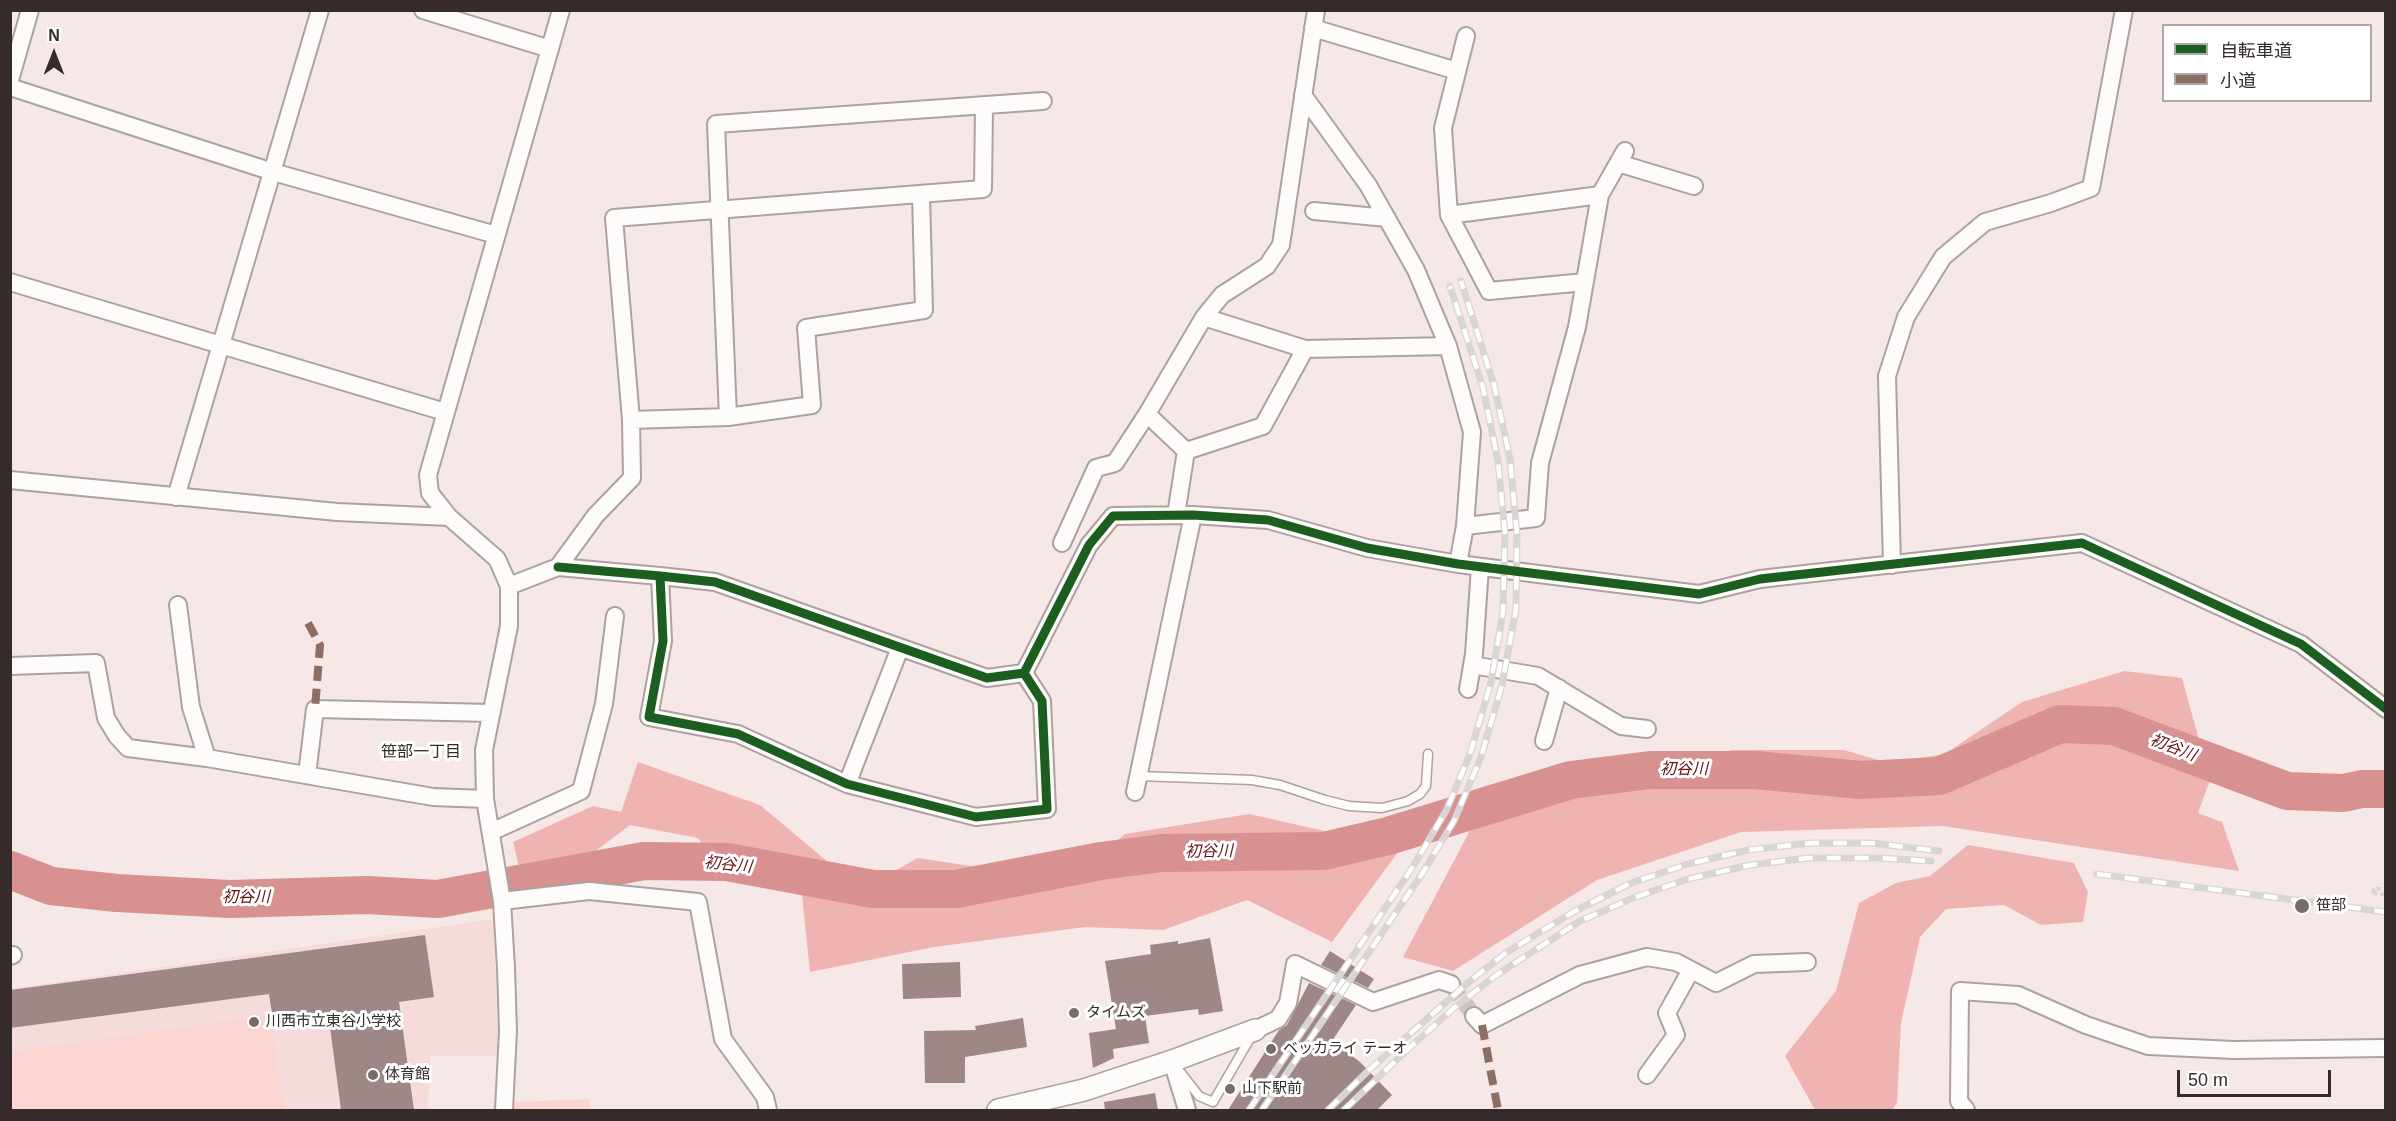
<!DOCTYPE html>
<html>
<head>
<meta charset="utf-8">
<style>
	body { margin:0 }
	#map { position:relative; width:2396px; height:1121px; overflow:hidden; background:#f6e8e6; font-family:Arial,"Noto Sans JP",sans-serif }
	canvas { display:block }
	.frame { position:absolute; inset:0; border:12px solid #352b2b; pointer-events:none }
	.legend { position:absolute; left:2162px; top:24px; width:210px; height:78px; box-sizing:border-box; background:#fff; border:2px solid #aeaaaa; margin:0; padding:8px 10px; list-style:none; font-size:18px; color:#352b2b }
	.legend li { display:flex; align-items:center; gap:12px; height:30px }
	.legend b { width:30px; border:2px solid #aeaaaa }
	.north { position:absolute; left:24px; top:24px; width:60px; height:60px; -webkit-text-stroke:4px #fff; paint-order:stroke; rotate:0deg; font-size:16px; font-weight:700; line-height:24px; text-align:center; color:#352b2b }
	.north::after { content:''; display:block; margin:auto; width:21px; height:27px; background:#352b2b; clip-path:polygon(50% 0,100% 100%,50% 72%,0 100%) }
	.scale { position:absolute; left:2177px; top:1070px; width:154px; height:27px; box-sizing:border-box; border:3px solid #352b2b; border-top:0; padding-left:8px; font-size:18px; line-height:21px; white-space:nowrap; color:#352b2b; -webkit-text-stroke:4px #fff; paint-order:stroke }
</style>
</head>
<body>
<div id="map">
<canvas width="2396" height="1121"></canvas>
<div class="frame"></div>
<ul class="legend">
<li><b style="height:8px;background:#1b5e20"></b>自転車道</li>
<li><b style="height:8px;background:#8d6e63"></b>小道</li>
</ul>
<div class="north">N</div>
<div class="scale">50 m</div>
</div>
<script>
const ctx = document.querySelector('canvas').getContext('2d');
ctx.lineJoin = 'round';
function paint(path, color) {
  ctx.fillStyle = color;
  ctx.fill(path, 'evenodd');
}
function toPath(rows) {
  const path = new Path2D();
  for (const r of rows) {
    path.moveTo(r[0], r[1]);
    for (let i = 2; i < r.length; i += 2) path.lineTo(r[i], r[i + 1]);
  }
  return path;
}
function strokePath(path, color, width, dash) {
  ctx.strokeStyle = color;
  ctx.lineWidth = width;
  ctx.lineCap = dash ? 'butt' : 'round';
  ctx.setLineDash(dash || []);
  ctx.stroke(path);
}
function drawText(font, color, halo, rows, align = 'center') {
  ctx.font = font + ' Arial,"Noto Sans JP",sans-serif';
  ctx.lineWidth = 6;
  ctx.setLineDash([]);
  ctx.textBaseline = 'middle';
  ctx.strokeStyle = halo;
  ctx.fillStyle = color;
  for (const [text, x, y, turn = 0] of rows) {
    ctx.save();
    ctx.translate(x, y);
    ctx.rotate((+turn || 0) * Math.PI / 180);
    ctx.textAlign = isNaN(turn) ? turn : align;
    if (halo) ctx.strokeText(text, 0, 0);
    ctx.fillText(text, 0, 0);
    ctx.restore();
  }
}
paint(toPath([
	[494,919,498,1056,430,1056,428,1110,11,1110,10,989]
]), '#f5dcda');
paint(toPath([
	[270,1015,284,1110,13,1110,10,1093,11,1052],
	[589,1099,591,1110,511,1110,512,1102]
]), '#fad5d2');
paint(toPath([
	[2124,671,2182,678,2210,780,2198,813,2222,822,2239,871,1943,826,1741,832,1597,880,1453,971,1403,957,1474,823,1588,793,1732,750,1844,750,1888,763,1945,754,2022,702],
	[638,762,760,805,828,862,887,875,918,858,1069,881,1125,834,1249,814,1401,848,1332,942,1247,900,1163,930,1085,927,934,947,810,972,802,895,723,873,698,838,630,825,593,853,520,871,513,842,593,806,621,812],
	[1968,845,2074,863,2088,892,2083,922,2041,925,2004,905,1946,909,1920,937,1901,1023,1897,1103,1892,1110,1815,1110,1785,1056,1836,991,1859,903,1896,883,1930,876]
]), '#efb4b2');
strokePath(toPath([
	[10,870,51,886,117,893,230,899,367,895,438,899,644,861,727,862,873,889,956,889,1101,861,1162,853,1324,851,1388,836,1571,780,1650,770,1755,770,1861,780,1939,776,2060,724,2114,726,2287,791,2343,793,2362,789,2386,789]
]), '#d69190', 38);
paint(toPath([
	[425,935,434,997,399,1002,414,1110,341,1110,328,1012,273,1020,269,994,10,1028,10,990],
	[1210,938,1223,1011,1199,1015,1198,1009,1145,1016,1149,1043,1113,1049,1114,1058,1093,1068,1089,1033,1116,1029,1105,961,1151,954,1150,945,1178,941,1178,944],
	[1330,951,1374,979,1368,988,1321,965],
	[960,962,961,997,903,999,902,964],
	[1309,983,1356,1005,1332,1041,1360,1062,1392,1095,1377,1110,1228,1110,1279,1030,1287,1025],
	[1023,1018,1027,1047,965,1057,965,1083,925,1083,924,1031,976,1030,975,1026],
	[1155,1093,1158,1110,1105,1110,1104,1102]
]), '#9d8787');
strokePath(toPath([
	[1451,984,1474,1016]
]), '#cfc2c1', 16, [16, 8]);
const service = toPath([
	[1138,776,1252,780,1280,785,1325,800,1349,806,1382,808,1408,801,1420,794,1426,786,1428,754],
	[1181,1073,1199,1096,1213,1102,1252,1035]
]);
const minor = toPath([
	[423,10,550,49],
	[1313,28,1457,71],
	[1466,36,1443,128,1449,215,1489,291,1585,282],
	[10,80,30,10],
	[10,87,273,172,496,235],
	[1303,95,1368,185,1416,270,1448,346],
	[1618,163,1694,186],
	[1314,211,1387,218],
	[1449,215,1600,195,1625,151],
	[10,282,445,412],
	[1204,317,1222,295,1267,266,1281,245,1316,10],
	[728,417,812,405,806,328,924,310,921,194],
	[631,420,614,218,983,189,984,105],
	[1186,451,1263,426,1305,349],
	[10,480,337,512,449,517,497,559,509,586,509,626,484,750,485,799,502,901,506,968,508,1031,504,1110],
	[176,497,320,10],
	[1176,515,1186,451,1147,414,1204,317,1305,349,1448,346,1472,432,1465,526],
	[449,517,430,493,428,475,561,10],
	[1062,543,1096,468,1115,463,1147,414],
	[1458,564,1465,526,1536,518,1540,463,1577,327,1600,195],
	[1892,565,1887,376,1906,317,1943,257,1985,222,2051,203,2091,188,2124,10],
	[558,567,660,576,715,582,987,678,1024,673,1042,701,1047,809,976,817,847,784,738,734,649,717,663,641,660,576],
	[509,586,558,567,596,515,632,478,631,420,728,417,716,124,1043,101],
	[178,605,191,707,207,758],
	[1472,665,1538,676,1621,726,1647,729],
	[10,666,96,663,106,718,117,736,128,748,207,758,433,797,485,799],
	[1024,673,1089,545,1113,516,1193,515,1268,520,1367,548,1458,564,1699,594,1760,579,2082,543,2301,644,2386,709],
	[1468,689,1474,654,1480,567],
	[1544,741,1559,688],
	[307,775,315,709,491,713],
	[847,784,900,648],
	[1135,792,1193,515],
	[491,832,581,791,604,704,615,616],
	[502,901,589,891,698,902,723,1039,765,1097,768,1110],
	[10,956,13,955],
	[1474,1016,1482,1025,1580,975,1647,957,1676,962,1716,983,1754,964,1807,962],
	[1255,1030,1278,1019,1288,1003,1295,964,1373,1002,1439,980,1451,984],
	[1172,1061,1187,1110],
	[1647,1075,1676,1035,1667,1013,1691,970],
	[1966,1110,1959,1101,1960,991,2018,995,2086,1025,2148,1046,2234,1050,2386,1048]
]);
const tertiary = toPath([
	[998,1110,1084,1090,1172,1061,1255,1030]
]);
strokePath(service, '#aca2a0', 11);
strokePath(minor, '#aca2a0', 20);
strokePath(tertiary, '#aca2a0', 24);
strokePath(toPath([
	[2373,893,2374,888,2386,890],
	[2373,893,2386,895]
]), '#d7d3d2', 4, [4.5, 3]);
strokePath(service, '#fefcfb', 8);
strokePath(minor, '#fefcfb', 16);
strokePath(tertiary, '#fefcfb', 21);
const rail = toPath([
	[2097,874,2386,912],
	[1249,1110,1412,868,1446,811,1470,754,1491,682,1503,612,1505,534,1498,461,1483,388,1450,286],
	[1262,1110,1422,874,1454,821,1481,757,1502,685,1516,609,1517,534,1510,459,1494,385,1461,281],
	[1328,1110,1369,1070,1470,981,1507,952,1575,911,1631,883,1688,864,1748,850,1811,843,1871,843,1939,851],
	[1344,1110,1407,1050,1455,1007,1495,976,1580,921,1633,898,1688,879,1750,865,1808,858,1878,858,1931,861]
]);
strokePath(rail, '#d9d5d5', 7);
strokePath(rail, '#fff', 4.5, [14]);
strokePath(toPath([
	[308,623,320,645,315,709],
	[1482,1025,1498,1110]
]), '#8d6e63', 8, [15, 8]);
strokePath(toPath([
	[558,567,660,576,715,582,987,678,1024,673,1042,701,1047,809,976,817,847,784,738,734,649,717,663,641,660,576],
	[1024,673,1089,545,1113,516,1193,515,1268,520,1367,548,1458,564,1699,594,1760,579,2082,543,2301,644,2386,709]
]), '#1b5e20', 9);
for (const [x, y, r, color] of [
	[2302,906,8,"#796d6c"],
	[1074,1013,6,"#796d6c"],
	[254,1022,6,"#796d6c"],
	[1271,1049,6,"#796d6c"],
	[373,1075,6,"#796d6c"],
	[1230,1089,6,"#796d6c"]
]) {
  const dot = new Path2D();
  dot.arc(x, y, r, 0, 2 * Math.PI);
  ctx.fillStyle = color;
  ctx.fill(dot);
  strokePath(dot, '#fff', 2);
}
drawText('15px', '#352b2b', '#fff', [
	["笹部",2316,906],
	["タイムズ",1086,1013],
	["川西市立東谷小学校",266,1022],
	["ベッカライ テーオ",1283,1049],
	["体育館",385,1075],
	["山下駅前",1242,1089]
], 'left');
drawText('italic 16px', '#640f18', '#fff', [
	["初谷川",2173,748,21],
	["初谷川",1684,770],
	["初谷川",1209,852,-1],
	["初谷川",728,865,6],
	["初谷川",246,898]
]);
drawText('16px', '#352b2b', '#fff', [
	["笹部一丁目",421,753]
]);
</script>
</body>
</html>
